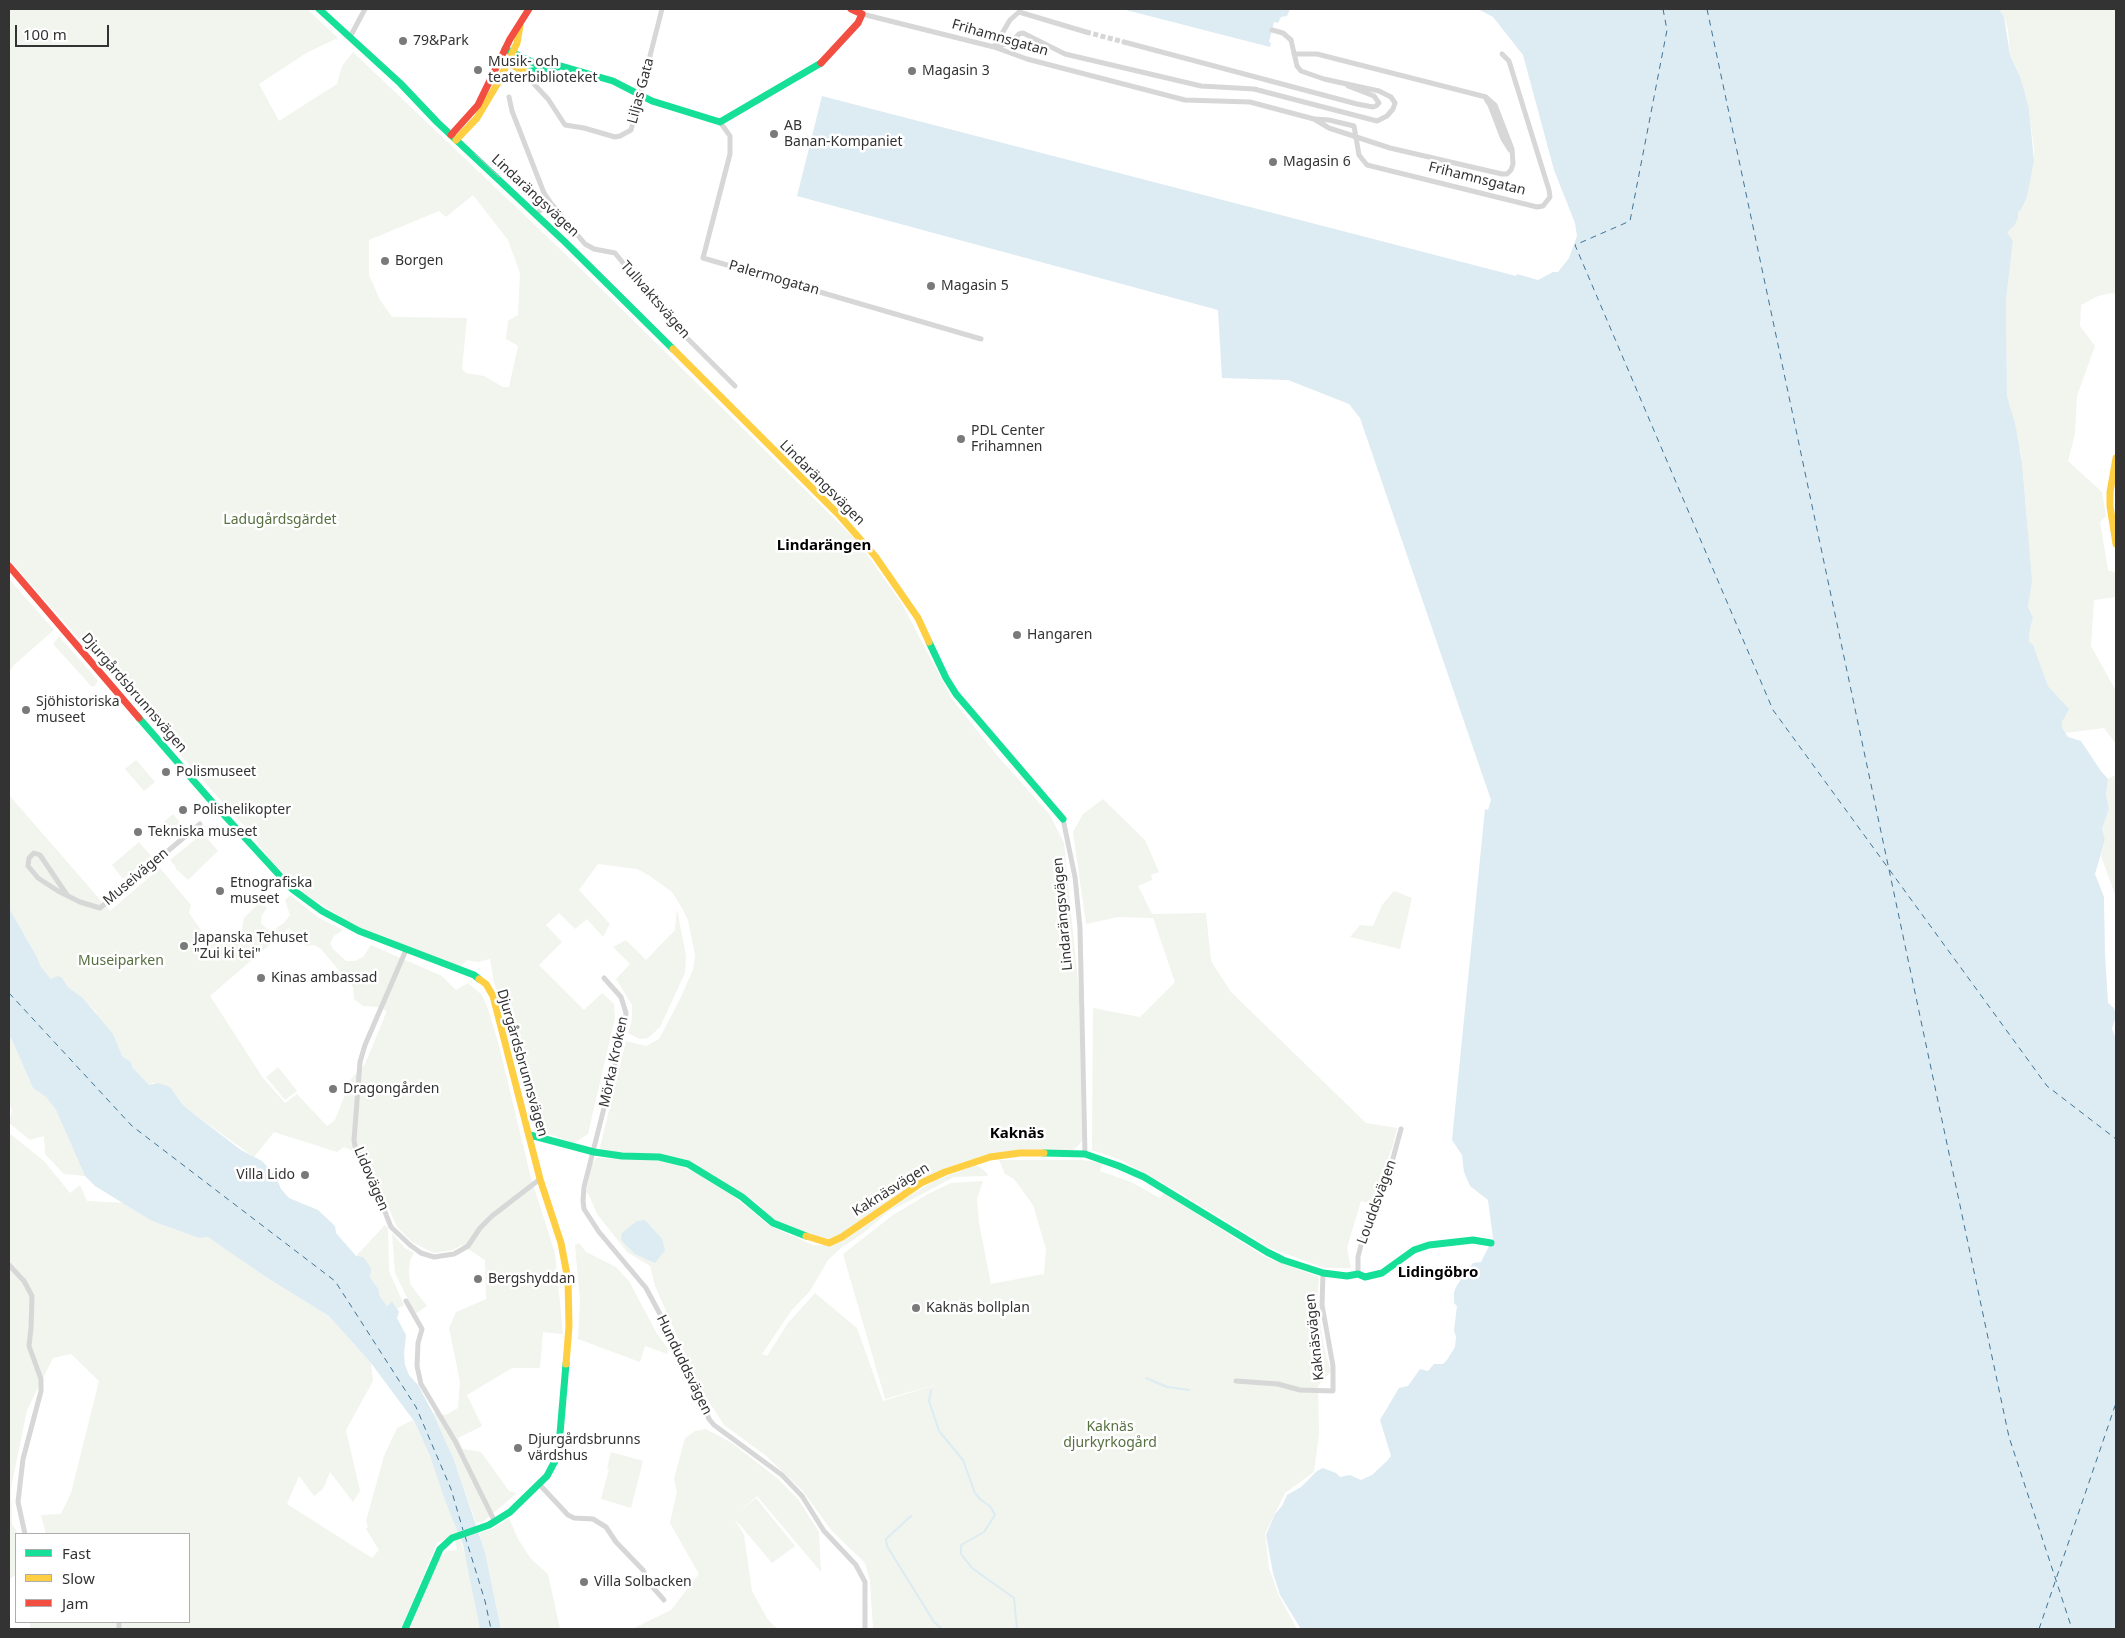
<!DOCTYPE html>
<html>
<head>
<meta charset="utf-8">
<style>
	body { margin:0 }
	#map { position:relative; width:2125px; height:1638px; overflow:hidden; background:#fff; font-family:"Noto Sans",sans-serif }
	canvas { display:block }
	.frame { position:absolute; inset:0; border:10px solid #333; pointer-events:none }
	.legend { position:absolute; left:15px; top:1533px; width:175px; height:90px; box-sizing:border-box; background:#fff; border:1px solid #adadad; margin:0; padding:6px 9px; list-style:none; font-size:15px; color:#333 }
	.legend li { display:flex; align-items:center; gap:10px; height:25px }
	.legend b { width:25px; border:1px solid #adadad }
	.scale { position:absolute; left:15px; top:25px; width:94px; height:22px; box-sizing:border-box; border:2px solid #333; border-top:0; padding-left:6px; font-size:15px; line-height:18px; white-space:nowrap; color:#333; -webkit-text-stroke:4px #fff; paint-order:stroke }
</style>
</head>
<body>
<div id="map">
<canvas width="2125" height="1638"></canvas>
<div class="frame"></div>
<ul class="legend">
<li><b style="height:6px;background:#16e098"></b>Fast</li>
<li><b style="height:6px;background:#ffcf43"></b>Slow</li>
<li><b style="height:6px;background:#f24e42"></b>Jam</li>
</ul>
<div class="scale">100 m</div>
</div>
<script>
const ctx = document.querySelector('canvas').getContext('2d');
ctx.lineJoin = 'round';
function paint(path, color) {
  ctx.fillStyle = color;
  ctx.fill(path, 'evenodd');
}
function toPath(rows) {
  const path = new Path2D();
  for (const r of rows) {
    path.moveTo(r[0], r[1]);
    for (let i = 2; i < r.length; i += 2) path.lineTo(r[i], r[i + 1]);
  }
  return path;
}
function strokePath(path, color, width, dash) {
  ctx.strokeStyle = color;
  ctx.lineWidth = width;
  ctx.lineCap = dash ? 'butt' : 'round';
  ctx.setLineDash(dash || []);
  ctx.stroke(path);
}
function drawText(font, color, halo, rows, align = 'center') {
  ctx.font = font + ' "Noto Sans",sans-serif';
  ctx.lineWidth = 5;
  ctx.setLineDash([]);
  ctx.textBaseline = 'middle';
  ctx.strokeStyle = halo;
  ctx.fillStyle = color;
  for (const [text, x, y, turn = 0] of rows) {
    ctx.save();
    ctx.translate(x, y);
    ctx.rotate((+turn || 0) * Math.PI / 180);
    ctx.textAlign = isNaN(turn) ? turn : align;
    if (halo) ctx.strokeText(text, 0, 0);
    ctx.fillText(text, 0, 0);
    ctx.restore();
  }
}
paint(toPath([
	[9,9,307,9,338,38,308,52,259,84,279,121,337,84,342,66,353,52,581,269,859,543,902,604,952,699,996,754,1050,815,1064,843,1079,992,1082,1141,1078,1146,1073,1150,1019,1151,984,1155,946,1168,900,1193,842,1234,832,1239,813,1237,773,1220,756,1202,701,1168,684,1159,652,1154,624,1154,601,1151,600,1147,626,1041,646,1046,659,1039,679,1001,693,970,695,955,688,920,682,908,672,892,650,876,637,869,598,864,579,890,610,924,603,937,587,919,575,929,559,913,546,925,562,942,539,965,584,1010,602,993,614,1004,615,1018,588,1134,574,1143,546,1133,532,1118,494,983,490,959,478,962,467,960,460,967,353,925,304,893,272,862,245,826,236,818,9,559],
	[473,195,508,240,520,273,518,315,508,321,506,339,518,346,509,387,503,387,484,376,466,373,462,369,467,318,392,317,380,300,369,275,369,240,439,211,446,217],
	[1999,9,2116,9,2116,295,2112,293,2098,296,2081,305,2080,326,2095,346,2077,396,2075,434,2068,461,2102,492,2106,516,2100,522,2108,570,2116,573,2116,597,2094,600,2091,646,2116,691,2116,744,2104,728,2065,733,2062,728,2062,722,2068,709,2048,686,2033,646,2029,642,2030,629,2033,618,2028,606,2029,594,2027,519,2021,452,2017,443,2015,423,2007,396,2006,300,2013,241,2007,232,2018,212,2021,210,2027,197,2034,161,2034,150,2029,109,2021,79,2010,55,2008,30,2004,17],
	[9,579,54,630,14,665,9,672],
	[59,636,98,681,95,686,92,687,53,644],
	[136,760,155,782,144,791,125,769],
	[2116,775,2116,897,2101,856,2105,840,2102,829,2109,809,2106,795,2108,779],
	[9,795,110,911,160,868,191,905,189,913,208,940,230,941,241,934,244,918,261,901,267,908,262,915,261,923,270,932,284,923,290,915,285,900,290,895,319,918,343,930,334,936,330,943,333,949,346,961,355,961,363,957,371,945,442,976,456,990,468,983,482,995,488,1009,498,1042,531,1178,555,1253,563,1334,543,1332,540,1368,512,1368,467,1395,482,1426,458,1438,463,1449,481,1452,509,1491,517,1493,484,1521,476,1523,454,1460,433,1413,446,1415,458,1408,460,1382,449,1328,456,1312,486,1299,485,1260,462,1245,453,1250,434,1253,412,1242,397,1227,373,1173,360,1154,344,1147,337,1152,274,1132,254,1157,194,1114,183,1105,170,1087,153,1083,149,1085,133,1068,130,1061,122,1056,95,1011,83,998,68,987,62,978,51,979,41,967,37,957,9,908],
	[289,928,306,946,314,945,321,949,353,987,354,999,363,1006,378,1007,387,1011,365,1064,351,1079,335,1120,327,1126,297,1094,285,1103,263,1078,210,996],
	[1103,799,1145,840,1159,872,1151,875,1152,880,1138,886,1152,914,1206,913,1211,961,1231,992,1366,1123,1397,1128,1393,1145,1372,1204,1361,1201,1347,1248,1351,1268,1325,1268,1270,1248,1177,1191,1121,1160,1092,1150,1093,1008,1140,1017,1175,982,1153,918,1118,917,1086,924,1073,832,1083,814],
	[173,814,184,827,170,839,159,826],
	[203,833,218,851,188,880,175,868,176,867,170,860],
	[139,842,151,856,123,879,112,865],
	[1394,891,1412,898,1400,949,1350,937,1360,925,1373,926,1382,905],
	[677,909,686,956,685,973,660,1027,648,1038,640,1039,628,1033,632,1020,632,1005,616,979,630,964,613,947,626,940,646,960,675,930],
	[9,1036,12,1040,33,1088,46,1097,56,1110,85,1176,64,1174,45,1154,44,1136,30,1140,9,1123,12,1110,9,1106],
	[278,1067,297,1091,285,1100,266,1077],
	[9,1133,44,1161,70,1193,80,1185,87,1201,126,1203,152,1221,199,1238,208,1237,226,1248,269,1279,329,1316,371,1363,373,1381,346,1430,360,1491,353,1502,330,1472,323,1489,314,1496,299,1476,287,1504,372,1558,379,1550,366,1529,368,1527,366,1521,384,1456,397,1428,413,1420,430,1456,458,1533,437,1543,401,1629,30,1629,30,1622,189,1622,189,1534,46,1534,41,1515,61,1514,71,1493,99,1381,71,1354,53,1358,27,1410,11,1488,12,1524,18,1534,16,1574,9,1580],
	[597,1158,655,1160,681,1166,698,1174,727,1191,770,1226,813,1245,831,1245,843,1241,902,1200,936,1180,975,1165,980,1167,988,1174,987,1176,954,1177,888,1212,862,1234,842,1247,828,1260,810,1291,791,1311,762,1354,767,1356,788,1323,815,1293,857,1328,883,1401,945,1382,885,1399,843,1254,893,1215,928,1194,951,1183,983,1181,977,1199,979,1223,991,1284,1044,1274,1046,1249,1033,1205,1014,1179,1005,1174,999,1160,1082,1160,1103,1163,1100,1171,1131,1182,1160,1198,1164,1193,1265,1257,1319,1277,1317,1303,1325,1352,1331,1371,1318,1386,1319,1434,1314,1472,1285,1493,1265,1534,1269,1568,1279,1596,1297,1629,873,1629,870,1581,865,1563,832,1531,802,1490,765,1455,724,1425,699,1386,655,1286,650,1266,627,1252,597,1214,589,1195,586,1192,592,1163],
	[385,1225,388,1228,389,1271,404,1305,397,1309,392,1301,387,1306,379,1295,379,1290,356,1256],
	[392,1233,405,1248,414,1253,410,1260,409,1271,410,1284,427,1306,415,1314,395,1273],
	[579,1243,586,1252,616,1267,629,1281,656,1332,668,1349,667,1354,645,1346,640,1362,578,1339,580,1301,575,1245],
	[706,1429,732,1443,778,1479,798,1499,819,1532,821,1572,757,1496,733,1517,756,1498,795,1546,772,1563,734,1518,744,1535,752,1591,768,1620,778,1629,632,1629,671,1610,699,1574,670,1523,677,1492,674,1479,685,1438,695,1431],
	[611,1452,643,1461,631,1508,601,1499,609,1469,607,1468],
	[509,1518,518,1539,531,1559,548,1574,560,1629,501,1629,485,1552,479,1533,494,1528],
	[460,1539,469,1568,480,1629,410,1629,438,1559,448,1550,451,1551,457,1550,455,1541]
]), '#f1f5ed');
paint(toPath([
	[1122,9,1290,9,1287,16,1281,17,1278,23,1274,22,1269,42,1271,43,1270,47],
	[1478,9,1999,9,2004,17,2010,55,2021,79,2029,109,2034,161,2027,197,2021,210,2018,212,2018,218,2014,226,2007,232,2013,241,2006,300,2007,396,2015,423,2022,462,2032,581,2028,606,2033,618,2030,629,2029,642,2033,645,2048,686,2069,709,2062,722,2062,728,2068,737,2081,741,2101,771,2108,779,2106,795,2109,809,2102,829,2105,840,2095,874,2104,897,2105,954,2108,1003,2114,1008,2116,1015,2112,1029,2116,1039,2116,1629,1301,1629,1280,1595,1273,1573,1266,1535,1275,1514,1282,1506,1287,1495,1301,1487,1317,1471,1323,1468,1336,1473,1340,1477,1350,1475,1361,1480,1372,1475,1387,1461,1391,1456,1380,1420,1399,1388,1408,1386,1420,1369,1428,1371,1434,1364,1443,1364,1447,1360,1455,1347,1456,1337,1454,1330,1457,1306,1454,1303,1454,1292,1457,1285,1473,1263,1481,1262,1493,1238,1488,1200,1470,1186,1464,1172,1462,1155,1452,1140,1485,809,1488,810,1491,800,1360,418,1349,404,1288,380,1222,378,1218,310,797,196,822,96,1516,276,1517,274,1538,280,1553,272,1558,272,1569,258,1577,236,1575,223,1554,170,1523,55,1493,17],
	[9,908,37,957,41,967,51,979,58,976,62,978,68,987,83,998,113,1034,122,1056,130,1061,133,1068,149,1085,158,1083,170,1087,183,1105,194,1114,241,1150,262,1161,275,1175,281,1189,289,1198,318,1210,335,1226,336,1233,356,1256,363,1257,371,1268,370,1277,379,1290,379,1295,387,1306,392,1301,399,1312,397,1318,406,1335,404,1354,405,1365,409,1375,418,1385,433,1413,454,1460,485,1552,501,1629,480,1629,463,1545,445,1500,430,1456,414,1421,371,1363,329,1316,269,1279,208,1237,199,1238,152,1221,95,1186,85,1176,56,1110,46,1097,33,1088,12,1040,9,1036],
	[645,1220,662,1239,665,1250,655,1263,635,1254,621,1240,622,1233,637,1221]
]), '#ddebf3');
strokePath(toPath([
	[1146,1378,1167,1387,1189,1390],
	[931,1390,929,1401,939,1431,963,1460,975,1493,981,1500,990,1506,995,1515,984,1532,961,1545,961,1554,972,1568,1014,1598,1017,1629],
	[911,1516,886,1539,887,1546,934,1622,942,1629]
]), '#ddebf3', 2);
strokePath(toPath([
	[1663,9,1667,30,1630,221,1575,245,1773,710,2047,1086,2116,1139],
	[1707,9,2009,1437,2072,1629],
	[9,993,132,1126,335,1281,416,1407,451,1489,463,1530],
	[465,1536,485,1601,491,1629],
	[2039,1629,2116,1403]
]), '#3f7597', 1, [6, 5]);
strokePath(toPath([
	[1086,32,1124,42]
]), '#d6d6d6', 5, [5, 2.5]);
strokePath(toPath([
	[862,14,994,47,1027,59,1185,100,1250,102,1314,119,1329,128,1390,148,1502,174,1507,174,1511,170,1513,164,1512,149,1495,105,1486,97,1317,54,1294,54],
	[350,37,365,9],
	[1124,42,1357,104,1373,107,1376,106,1379,103,1374,96,1348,86],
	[994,47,1010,20,1019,12,1086,32],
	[996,47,1012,42,1019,34,1023,33,1065,54,1201,86,1254,89,1377,121,1387,116,1393,109,1395,103,1391,97,1379,91,1324,79,1301,71,1297,66,1291,40,1283,33,1272,30],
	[527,72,534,84,548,99,565,125,584,128,615,137,620,136,631,130,662,9],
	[509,97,512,111,544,193,550,202],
	[1486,99,1490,105,1503,139,1510,150],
	[1315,119,1329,120,1354,126,1359,155,1367,165,1537,207,1543,206,1550,197,1549,190,1509,61,1502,54],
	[720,122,730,136,730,154,703,258,981,339],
	[536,214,550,202,585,244,594,249,615,253,671,322,735,386],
	[1063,819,1075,877,1080,928,1085,1154],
	[67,895,40,855,34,853,29,858,28,866,38,878,58,891,80,902,100,908,200,824],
	[406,950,365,1045,360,1062,354,1140,355,1146,370,1174,391,1227,410,1245,421,1253,434,1257,454,1254,468,1246,480,1228,492,1216,540,1179],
	[604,978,621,997,626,1013,624,1029,584,1187,583,1201,584,1209,599,1232,646,1288,689,1368,709,1419,714,1425,782,1475,802,1496,824,1531,856,1565,865,1582,865,1629],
	[9,1265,24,1281,32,1296,31,1328,29,1346,41,1379,41,1391,23,1459,18,1502,25,1534],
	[1358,1274,1358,1257,1363,1237,1392,1162,1401,1129],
	[406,1301,422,1329,418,1343,417,1366,421,1384,455,1441,495,1522],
	[1236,1381,1278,1384,1300,1390,1333,1391,1333,1366,1322,1305,1323,1273],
	[539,1484,568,1515,574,1518,593,1519,606,1527,616,1542,643,1570,649,1583,664,1600],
	[119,1629,119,1622]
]), '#d7d7d7', 5);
strokePath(toPath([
	[319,9,400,83,437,122,565,242,673,349],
	[505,49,536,64,561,66,613,81,652,101,720,122,821,63],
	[499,81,526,72,558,67],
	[929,642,946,678,956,694,1063,819],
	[139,718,213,803,292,889,322,911,359,931,474,975,479,979],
	[530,1135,594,1152,622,1156,659,1157,688,1164,742,1197,773,1223,806,1236],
	[1044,1153,1085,1154,1119,1166,1144,1177,1267,1252,1283,1260,1323,1273,1347,1276,1358,1274,1365,1277,1382,1273,1414,1250,1429,1245,1473,1240,1491,1243],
	[405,1629,440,1549,452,1538,489,1525,510,1512,547,1476,555,1461,559,1445,566,1364]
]), '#16e098', 7);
strokePath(toPath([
	[504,61,526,72],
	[456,140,477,118,499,81,517,43,520,26],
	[673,349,838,514,875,556,918,618,929,642],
	[2116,458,2110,492,2110,506,2116,544],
	[479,979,486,984,493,996,540,1179,561,1243,568,1280,569,1326,566,1364],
	[806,1236,829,1243,842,1237,921,1183,945,1172,990,1157,1020,1153,1044,1153]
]), '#ffcf43', 7);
strokePath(toPath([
	[821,63,858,23,862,14,851,9],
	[451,135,478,105,510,39,529,9],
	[9,566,139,718]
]), '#f24e42', 7);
strokePath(toPath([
	[475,154,499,177]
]), '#bebebe', 1);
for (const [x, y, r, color] of [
	[403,41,5,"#7a7a7a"],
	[478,70,5,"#7a7a7a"],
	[912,71,5,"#7a7a7a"],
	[774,134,5,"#7a7a7a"],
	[1273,162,5,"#7a7a7a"],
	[385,261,5,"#7a7a7a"],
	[931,286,5,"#7a7a7a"],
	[961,439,5,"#7a7a7a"],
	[1017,635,5,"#7a7a7a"],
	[26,710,5,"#7a7a7a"],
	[166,772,5,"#7a7a7a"],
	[183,810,5,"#7a7a7a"],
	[138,832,5,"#7a7a7a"],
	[220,891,5,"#7a7a7a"],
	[184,946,5,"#7a7a7a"],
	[261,978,5,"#7a7a7a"],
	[333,1089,5,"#7a7a7a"],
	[305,1175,5,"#7a7a7a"],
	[478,1279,5,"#7a7a7a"],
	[916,1308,5,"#7a7a7a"],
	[518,1448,5,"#7a7a7a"],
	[584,1582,5,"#7a7a7a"]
]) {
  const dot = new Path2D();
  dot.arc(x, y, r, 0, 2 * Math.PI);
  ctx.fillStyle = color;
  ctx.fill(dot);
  strokePath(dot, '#fff', 2);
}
drawText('14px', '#333', '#fff', [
	["Frihamnsgatan",1000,38,16],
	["Liljas Gata",641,91,-75],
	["Frihamnsgatan",1477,179,14],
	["Lindarängsvägen",535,196,43],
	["Palermogatan",774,278,16],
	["Tullvaktsvägen",655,300,49],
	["Lindarängsvägen",822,483,45],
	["Djurgårdsbrunnsvägen",134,693,49],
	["Museivägen",136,877,-40],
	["Lindarängsvägen",1063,914,-95],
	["Mörka Kroken",614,1062,-78],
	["Djurgårdsbrunnsvägen",522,1063,74],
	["Lidovägen",371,1179,67],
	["Kaknäsvägen",891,1190,-32],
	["Louddsvägen",1377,1202,-70],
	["Kaknäsvägen",1315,1337,-96],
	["Hunduddsvägen",684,1365,64]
]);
drawText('14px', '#333', '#fff', [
	["79&Park",413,41],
	["Musik- och",488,62],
	["teaterbiblioteket",488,78],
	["Magasin 3",922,71],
	["AB",784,126],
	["Banan-Kompaniet",784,142],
	["Magasin 6",1283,162],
	["Borgen",395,261],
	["Magasin 5",941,286],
	["PDL Center",971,431],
	["Frihamnen",971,447],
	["Hangaren",1027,635],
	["Sjöhistoriska",36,702],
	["museet",36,718],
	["Polismuseet",176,772],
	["Polishelikopter",193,810],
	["Tekniska museet",148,832],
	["Etnografiska",230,883],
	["museet",230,899],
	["Japanska Tehuset",194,938],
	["\"Zui ki tei\"",194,954],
	["Kinas ambassad",271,978],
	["Dragongården",343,1089],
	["Villa Lido",295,1175,"right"],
	["Bergshyddan",488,1279],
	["Kaknäs bollplan",926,1308],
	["Djurgårdsbrunns",528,1440],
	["värdshus",528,1456],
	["Villa Solbacken",594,1582]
], 'left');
drawText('14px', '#56703f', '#fff', [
	["Ladugårdsgärdet",280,520],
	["Museiparken",121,961],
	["Kaknäs",1110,1427],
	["djurkyrkogård",1110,1443]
]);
drawText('bold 15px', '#000', '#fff', [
	["Lindarängen",824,546],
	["Kaknäs",1017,1134],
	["Lidingöbro",1438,1273]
]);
</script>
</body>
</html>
